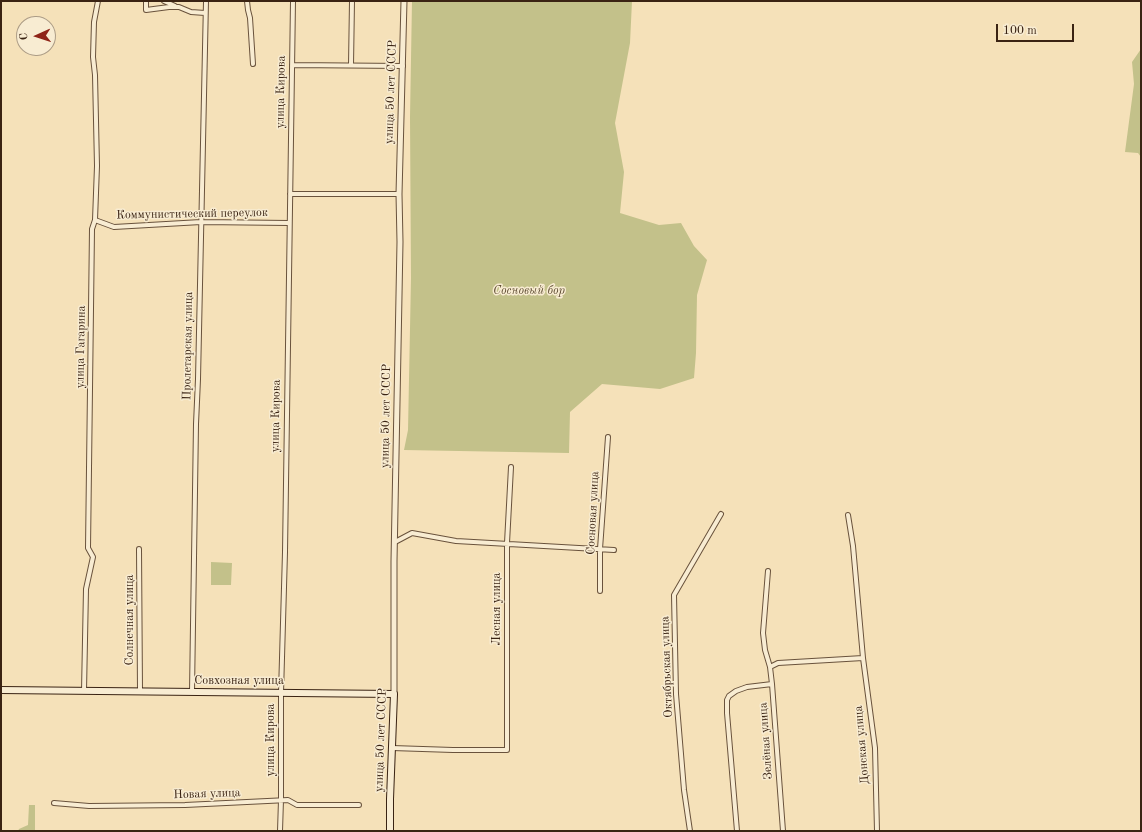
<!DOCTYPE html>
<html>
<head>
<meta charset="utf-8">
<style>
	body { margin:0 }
	#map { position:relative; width:1142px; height:832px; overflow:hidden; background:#f5e1b9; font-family:"Old Standard TT",serif }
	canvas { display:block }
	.frame { position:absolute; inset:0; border:2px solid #3a2313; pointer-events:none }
	.north { position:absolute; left:16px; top:16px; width:40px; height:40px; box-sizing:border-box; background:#f8ecd2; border:1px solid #ac9c86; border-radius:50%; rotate:267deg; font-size:11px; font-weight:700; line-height:16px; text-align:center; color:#3a2313 }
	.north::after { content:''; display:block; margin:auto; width:14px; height:18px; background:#8f2418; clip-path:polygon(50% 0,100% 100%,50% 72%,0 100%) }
	.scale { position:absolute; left:996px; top:24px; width:78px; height:18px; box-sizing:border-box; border:2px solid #3a2313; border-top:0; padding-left:5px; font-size:12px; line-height:14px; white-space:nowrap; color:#3a2313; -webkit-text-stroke:3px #f8ecd2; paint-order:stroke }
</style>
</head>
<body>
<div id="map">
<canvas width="1142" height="832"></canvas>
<div class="frame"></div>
<div class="north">С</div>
<div class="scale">100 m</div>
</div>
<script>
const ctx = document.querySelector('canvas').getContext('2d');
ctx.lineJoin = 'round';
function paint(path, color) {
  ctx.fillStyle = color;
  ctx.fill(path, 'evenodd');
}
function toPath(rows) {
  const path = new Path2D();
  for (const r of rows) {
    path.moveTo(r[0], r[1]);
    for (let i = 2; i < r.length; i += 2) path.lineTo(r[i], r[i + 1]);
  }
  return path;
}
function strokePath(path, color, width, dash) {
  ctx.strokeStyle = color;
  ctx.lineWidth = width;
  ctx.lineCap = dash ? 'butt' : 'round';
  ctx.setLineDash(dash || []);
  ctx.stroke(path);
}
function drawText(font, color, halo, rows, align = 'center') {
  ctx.font = font + ' "Old Standard TT",serif';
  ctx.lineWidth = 3;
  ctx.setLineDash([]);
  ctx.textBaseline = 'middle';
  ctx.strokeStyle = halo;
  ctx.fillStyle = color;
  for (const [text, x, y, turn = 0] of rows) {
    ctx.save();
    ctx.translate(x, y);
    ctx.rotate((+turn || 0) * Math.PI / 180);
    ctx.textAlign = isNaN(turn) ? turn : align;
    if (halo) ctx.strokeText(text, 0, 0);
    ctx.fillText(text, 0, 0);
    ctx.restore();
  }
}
paint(toPath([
	[412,1,632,1,630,43,615,123,624,172,620,213,659,225,681,223,694,246,707,260,697,295,696,353,694,378,660,389,602,384,570,412,569,453,404,450,408,430,411,278,410,117],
	[1141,49,1141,157,1138,153,1125,152,1134,84,1132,62],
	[211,562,232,563,231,585,211,585],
	[29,805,35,805,35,831,18,831,19,829,28,825]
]), '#c3c18a');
const minor = toPath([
	[146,1,146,10,169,7,179,7,191,12,205,13],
	[164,1,175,6],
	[247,1,248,10,250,18,253,64],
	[292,65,403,66],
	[351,65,352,1],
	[290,194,399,194],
	[95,220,114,227,201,222,289,223],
	[395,542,412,533,456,541,614,550],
	[139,549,140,691],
	[768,571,763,633,765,650,770,667,772,684,783,831],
	[600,591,600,549,608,437],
	[863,658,875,748,877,831],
	[770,667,778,663,863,658,853,546,848,515],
	[84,691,86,589,93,557,88,548,92,229,95,220,97,166,95,75,93,57,94,22,98,1],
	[192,692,196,424,198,379,206,1],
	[392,748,453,750,507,750,507,543,511,467],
	[54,803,89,806,185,805,288,800,297,805,359,805],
	[280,831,281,800,281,693,285,552,293,1],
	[690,831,684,790,676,694,674,595,721,514],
	[737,831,727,713,727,700,729,696,736,691,747,687,772,684]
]);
const tertiary = toPath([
	[394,694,394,561,400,242,399,194,404,1]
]);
const secondary = toPath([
	[1,690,394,694,390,799,390,831]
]);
strokePath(minor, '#69523c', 6);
strokePath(tertiary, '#69523c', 7);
strokePath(secondary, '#3a2313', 8);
strokePath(minor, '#f8ecd2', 4);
strokePath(tertiary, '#f8ecd2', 5);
strokePath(secondary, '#f8ecd2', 6);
drawText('12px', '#3a2313', '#f8ecd2', [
	["улица Кирова",281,92,-89],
	["улица 50 лет СССР",391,92,-88],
	["Коммунистический переулок",192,214,-1],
	["Пролетарская улица",188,346,-89],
	["улица Гагарина",81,347,-89],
	["улица Кирова",276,416,-89],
	["улица 50 лет СССР",386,416,-89],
	["Сосновая улица",593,513,-87],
	["Лесная улица",497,609,-90],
	["Солнечная улица",130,620,-90],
	["Октябрьская улица",667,667,-92],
	["Совхозная улица",239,681],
	["улица Кирова",271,740,-90],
	["улица 50 лет СССР",381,740,-88],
	["Зелёная улица",766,741,-94],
	["Донская улица",862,745,-95],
	["Новая улица",207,794,-2]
]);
drawText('italic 12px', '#5c4a31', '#f8ecd2', [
	["Сосновый бор",529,291]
]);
</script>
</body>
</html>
